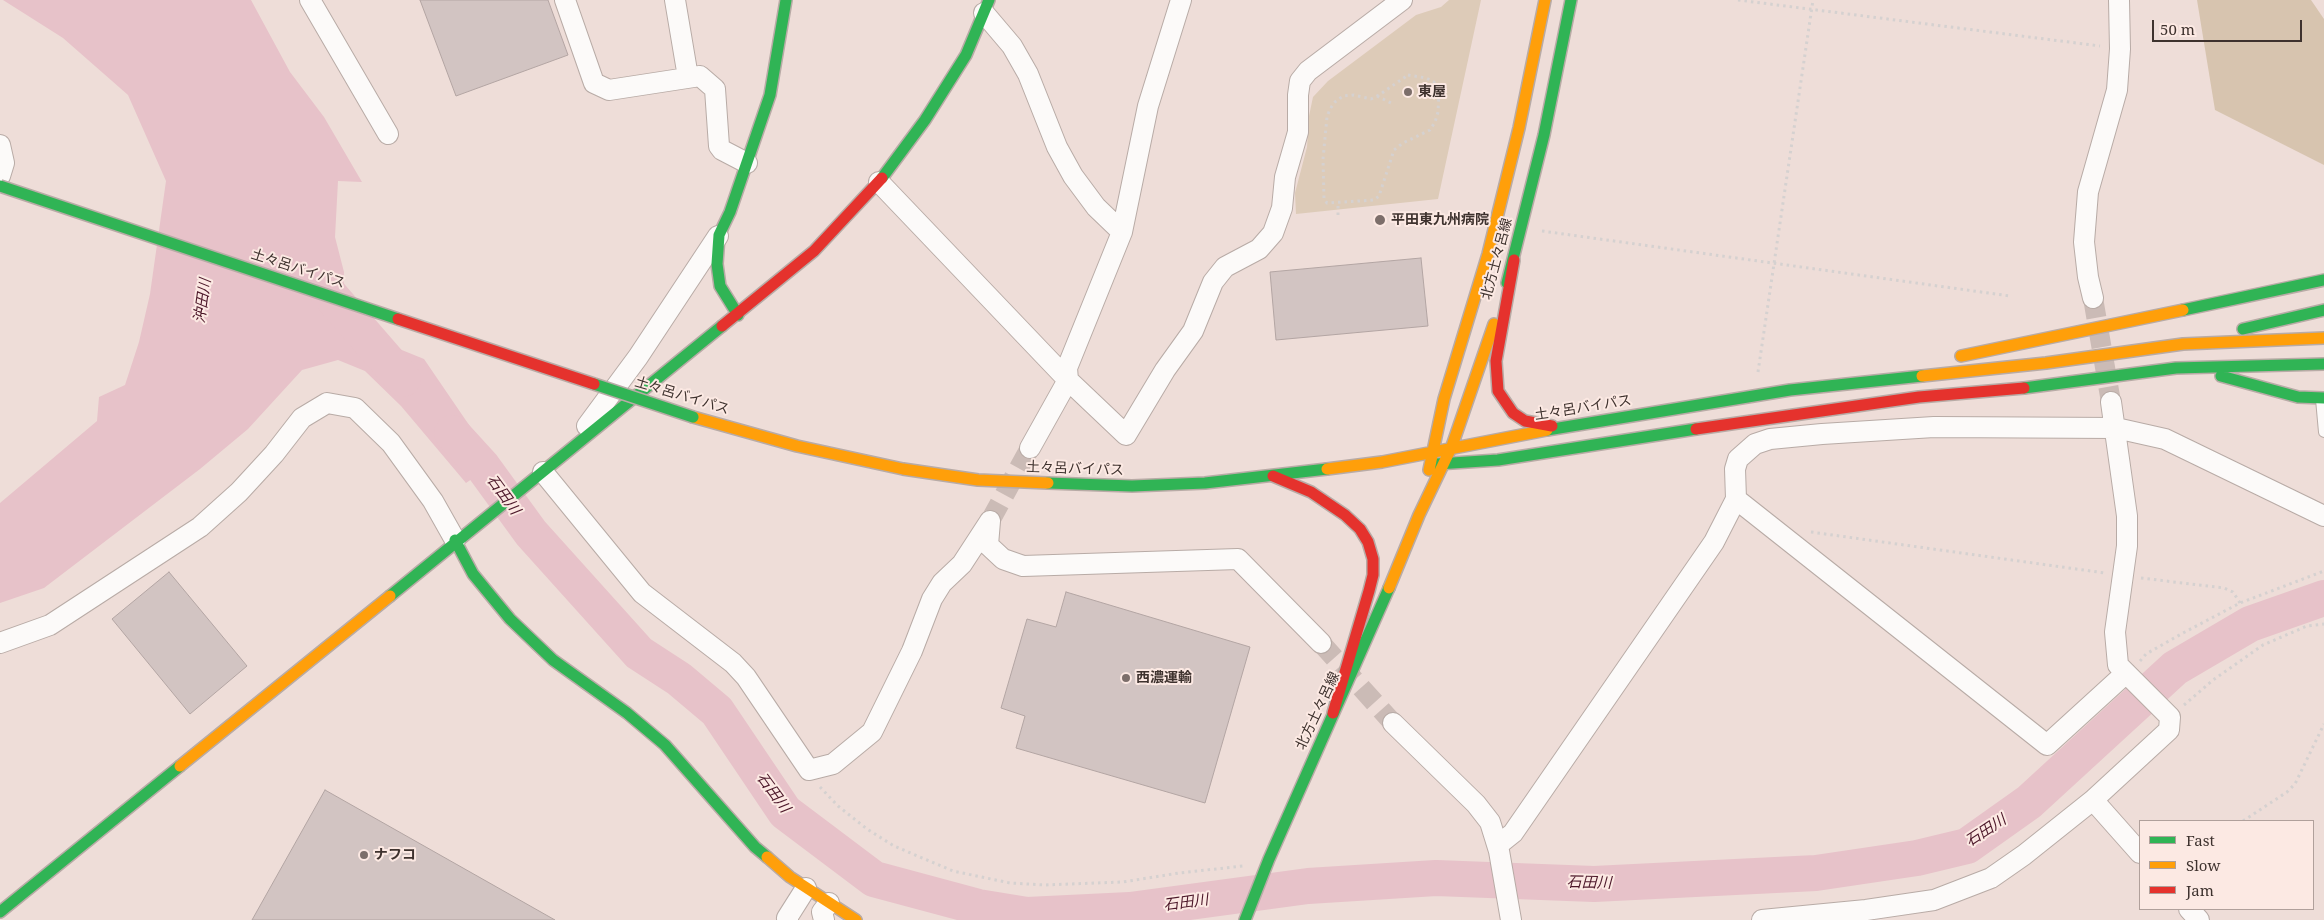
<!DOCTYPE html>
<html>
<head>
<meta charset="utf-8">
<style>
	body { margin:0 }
	#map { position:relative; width:2324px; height:920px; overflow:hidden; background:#eeddd8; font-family:"Noto Serif",serif }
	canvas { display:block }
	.legend { position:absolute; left:2139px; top:820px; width:175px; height:90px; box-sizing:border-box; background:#fce9e3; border:1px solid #b0a09b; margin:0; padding:6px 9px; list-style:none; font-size:15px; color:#3e322e }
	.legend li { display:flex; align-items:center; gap:10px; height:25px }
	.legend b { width:25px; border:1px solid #b0a09b }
	.scale { position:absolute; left:2152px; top:20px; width:150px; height:22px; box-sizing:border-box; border:2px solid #3e322e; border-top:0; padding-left:6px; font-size:15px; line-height:18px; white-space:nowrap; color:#3e322e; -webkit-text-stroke:4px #fce9e3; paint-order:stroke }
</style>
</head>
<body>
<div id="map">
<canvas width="2324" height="920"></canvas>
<ul class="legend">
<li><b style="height:6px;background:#30b455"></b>Fast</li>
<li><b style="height:6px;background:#ff9f0a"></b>Slow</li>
<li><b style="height:6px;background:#e5322d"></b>Jam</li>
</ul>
<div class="scale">50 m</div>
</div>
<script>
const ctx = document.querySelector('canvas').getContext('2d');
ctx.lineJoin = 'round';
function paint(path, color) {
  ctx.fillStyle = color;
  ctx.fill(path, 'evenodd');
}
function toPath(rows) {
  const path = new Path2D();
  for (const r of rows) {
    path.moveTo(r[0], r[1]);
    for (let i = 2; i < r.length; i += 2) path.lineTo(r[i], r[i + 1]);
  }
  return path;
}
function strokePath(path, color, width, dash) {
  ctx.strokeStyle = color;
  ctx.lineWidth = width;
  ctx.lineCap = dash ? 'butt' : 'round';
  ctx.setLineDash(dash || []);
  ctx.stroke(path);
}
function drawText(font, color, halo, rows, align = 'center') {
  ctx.font = font + ' "Noto Serif","Noto Sans JP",serif';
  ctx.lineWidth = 4;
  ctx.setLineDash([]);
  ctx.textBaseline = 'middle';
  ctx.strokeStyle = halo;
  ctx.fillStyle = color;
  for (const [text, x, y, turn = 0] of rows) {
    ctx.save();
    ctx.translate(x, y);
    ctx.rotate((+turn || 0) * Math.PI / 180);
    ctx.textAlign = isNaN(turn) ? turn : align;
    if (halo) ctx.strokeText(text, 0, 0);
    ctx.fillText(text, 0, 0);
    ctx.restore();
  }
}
paint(toPath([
	[1449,0,1481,0,1438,199,1296,214,1295,193,1307,147,1309,116,1313,97,1328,81,1416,15,1441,7]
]), '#ddcbb8');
paint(toPath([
	[2197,0,2311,0,2324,19,2324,165,2215,110]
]), '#d7c4af');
paint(toPath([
	[3,0,251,0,290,72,324,117,362,182,338,181,335,237,344,272,342,331,349,339,387,344,424,359,495,463,466,483,401,406,365,371,338,360,302,370,248,429,200,469,44,588,0,603,0,503,97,421,99,397,125,385,139,342,150,294,166,181,128,95,63,38]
]), '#e7c2c9');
strokePath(toPath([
	[317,280,403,379],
	[452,433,483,467,531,533,639,653,679,679,717,711,785,812,874,879,978,907,1027,915,1130,910,1308,886,1436,878,1594,884,1816,873,1917,858,1967,846,2029,802,2175,668,2250,624,2324,598]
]), '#e7c2c9', 36);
const building = toPath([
	[420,0,548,0,568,55,456,96,420,0],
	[1421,258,1428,326,1276,340,1270,272,1421,258],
	[169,572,247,666,190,714,112,619,169,572],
	[1066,592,1250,647,1205,803,1016,748,1025,716,1001,708,1027,619,1056,627,1066,592],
	[325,790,555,920,252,920,325,790]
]);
paint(building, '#d2c4c2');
strokePath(building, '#b3a5a3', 1);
strokePath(toPath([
	[2093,298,2111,402],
	[990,521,1030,448],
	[1321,643,1393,723]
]), '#cbbbb6', 20, [20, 10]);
const lane = toPath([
	[2321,399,2324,432]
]);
const street = toPath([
	[310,0,388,134],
	[565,0,594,83,609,90,700,76,715,89,719,146,722,150,747,163],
	[675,0,688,77],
	[984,13,1012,46,1028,74,1057,147,1073,176,1096,207,1122,232],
	[0,145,4,163,0,176],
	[879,182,1068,380,1126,435,1165,370,1193,331,1213,282,1225,267,1259,249,1273,233,1282,208,1285,177,1298,132,1298,95,1300,81,1308,71,1402,0],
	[2093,298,2088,277,2084,242,2088,192,2117,90,2120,49,2119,0],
	[587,426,638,357,718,236],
	[1030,448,1068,380,1067,368,1122,232,1148,106,1181,0],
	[543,472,642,593,733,663,746,677,809,770,833,764,872,732,912,651,932,599,942,583,962,564,990,521],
	[1736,499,2047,745,2126,673],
	[990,521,988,545,1003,559,1023,566,1238,559,1321,643],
	[0,643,50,625,200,527,239,492,274,454,302,418,327,403,355,408,391,443,433,501,455,540],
	[1393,723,1476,804,1490,822,1499,851,1511,920],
	[2093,800,2140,853],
	[1498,845,1513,833,1714,542,1736,499,1735,469,1738,459,1755,444,1770,439,1822,434,1934,427,2116,428,2165,439,2324,516],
	[2189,909,2199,920],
	[788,920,787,918,806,888],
	[824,920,822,912,829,903],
	[1762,920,1866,910,1934,900,1991,878,2024,855,2093,800,2169,730,2170,717,2118,665,2115,632,2127,546,2127,516,2111,402]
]);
const fast = toPath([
	[882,178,925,120,966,55,989,0],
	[1507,283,1544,135,1571,0],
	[2183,310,2324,280],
	[738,315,720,286,717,264,719,235,730,212,770,95,786,0],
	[2243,329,2324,310],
	[2221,376,2298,397,2324,398],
	[2024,388,2176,368,2324,364],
	[1547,430,1790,390,1922,376],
	[1437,464,1498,460,1696,429],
	[1048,483,1132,486,1205,483,1327,469],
	[455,540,473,574,510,619,553,660,627,713,665,745,755,847,767,857],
	[390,596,722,326],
	[0,912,180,766],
	[1245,920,1269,859,1389,588]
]);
const slow = toPath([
	[1961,356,2183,310],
	[1922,376,2046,363,2183,344,2324,338],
	[693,417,797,446,903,469,978,480,1048,483],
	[1327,469,1382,462,1547,430],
	[1429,470,1444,399,1488,254,1519,128,1545,0],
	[1389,588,1419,515,1452,446,1494,324],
	[180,766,390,596],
	[767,857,790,877,856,920]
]);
const jam = toPath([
	[1514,260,1496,361,1498,391,1513,413,1525,421,1552,426],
	[722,326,814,251,882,178],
	[1696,429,1919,397,2024,388],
	[1273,476,1311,492,1345,515,1360,529,1368,542,1373,559,1373,575,1369,591,1333,713]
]);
strokePath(lane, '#b8aba6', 12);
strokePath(street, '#b8aba6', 22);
strokePath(fast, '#b8aba6', 14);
strokePath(slow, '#b8aba6', 14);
strokePath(jam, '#b8aba6', 14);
strokePath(toPath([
	[1738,0,2100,46],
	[1408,75,1426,78,1434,82,1439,92,1438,112,1435,122,1430,130,1403,143,1394,150,1379,196,1374,200,1327,203,1324,199,1323,159,1327,117,1330,109,1335,102,1343,96,1354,95,1371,99,1379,95,1408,75],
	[1377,96,1391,103],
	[1338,215,1338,203],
	[1542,231,2010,296],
	[1758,372,1813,0],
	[1811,532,2105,573],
	[2141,578,2224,588,2233,592,2240,603],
	[2140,661,2146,654,2183,633,2240,603,2324,571],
	[2184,705,2213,680,2263,645,2307,626,2324,624],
	[820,787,838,806,867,829,894,846,953,871,1010,883,1045,885,1123,882,1179,873,1243,866],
	[2243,821,2287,792,2295,784,2324,724]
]), '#d5d1d0', 3, [2.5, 4]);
strokePath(lane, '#fcfaf9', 10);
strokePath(street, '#fcfaf9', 20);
strokePath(fast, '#30b455', 11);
strokePath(slow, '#ff9f0a', 11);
strokePath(jam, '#e5322d', 11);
const fastBridge = toPath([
	[0,186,398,319],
	[594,384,693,417]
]);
const jamBridge = toPath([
	[398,319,594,384]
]);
strokePath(fastBridge, '#b8aba6', 14, []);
strokePath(jamBridge, '#b8aba6', 14, []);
strokePath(fastBridge, '#30b455', 11);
strokePath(jamBridge, '#e5322d', 11);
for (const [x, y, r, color] of [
	[1408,92,5,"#7c6e6a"],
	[1380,220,6,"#7c6e6a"],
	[1126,678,5,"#7c6e6a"],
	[364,855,5,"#7c6e6a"]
]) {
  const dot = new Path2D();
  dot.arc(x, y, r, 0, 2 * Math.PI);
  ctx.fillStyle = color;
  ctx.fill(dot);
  strokePath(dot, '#fce9e3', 2);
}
drawText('bold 14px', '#3e322e', '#fce9e3', [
	["東屋",1418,92],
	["平田東九州病院",1391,220],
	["西濃運輸",1136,678],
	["ナフコ",374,855]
], 'left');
drawText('14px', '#3e322e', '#fce9e3', [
	["北方土々呂線",1497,259,-75],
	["土々呂バイパス",298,269,18],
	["土々呂バイパス",682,396,17],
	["土々呂バイパス",1583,408,-9],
	["土々呂バイパス",1075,469,2],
	["北方土々呂線",1318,711,-65]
]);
drawText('italic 15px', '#4c1729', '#fce9e3', [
	["沖田川",203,301,-82],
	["石田川",503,495,54],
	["石田川",773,793,54],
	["石田川",1986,831,-33],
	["石田川",1589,883,1],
	["石田川",1186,903,-8]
]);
</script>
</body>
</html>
